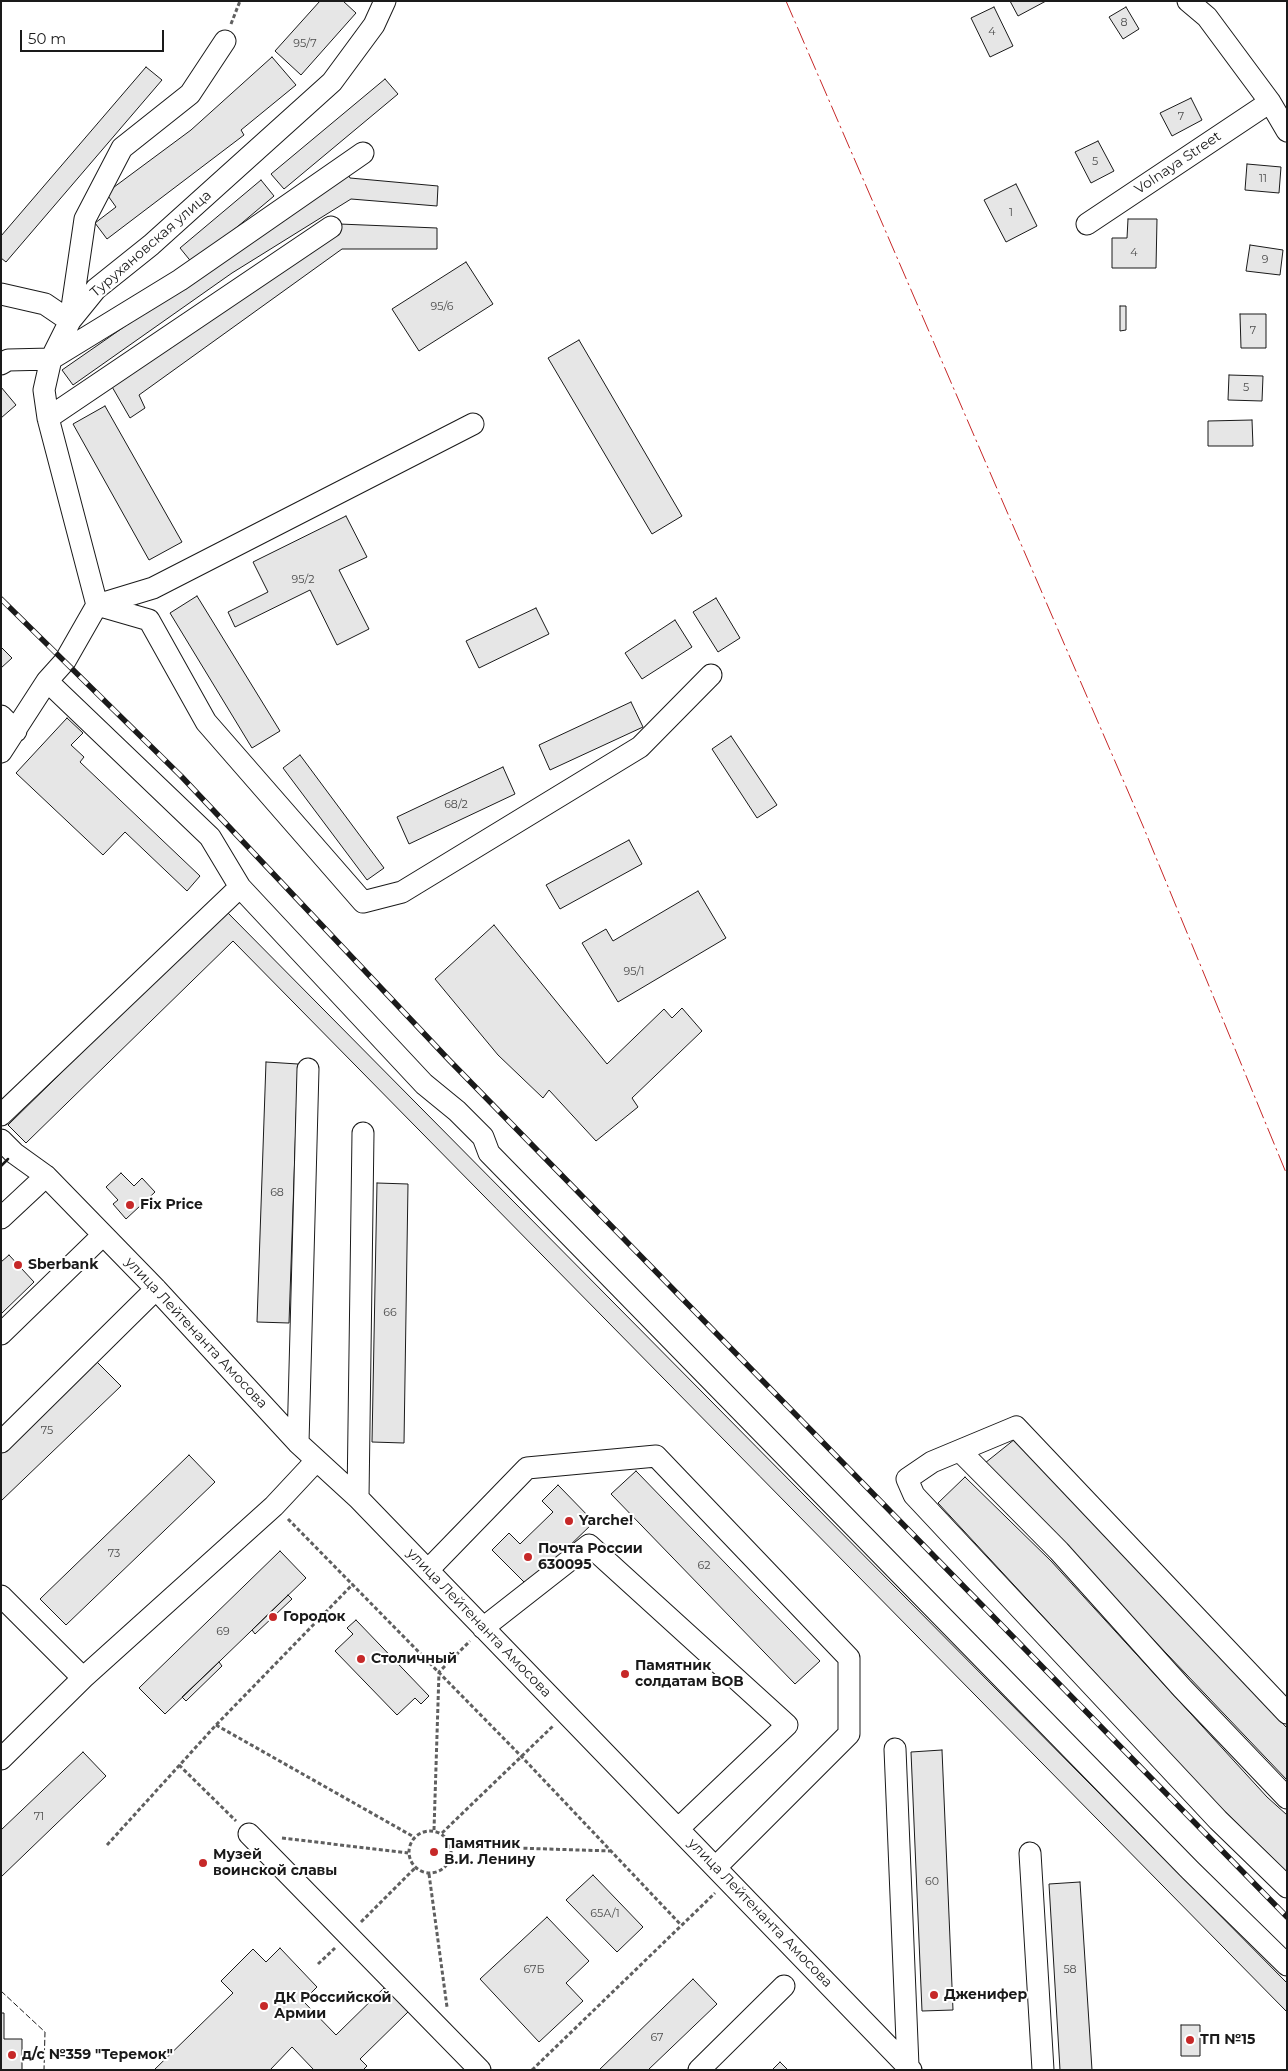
<!DOCTYPE html>
<html>
<head>
<meta charset="utf-8">
<style>
	body { margin:0 }
	#map { position:relative; width:1288px; height:2071px; overflow:hidden; background:#fff; font-family:Montserrat,sans-serif }
	canvas { display:block }
	.frame { position:absolute; inset:0; border:2px solid #1a1a1a; pointer-events:none }
	.scale { position:absolute; left:20px; top:30px; width:144px; height:22px; box-sizing:border-box; border:2px solid #1a1a1a; border-top:0; padding-left:6px; font-size:15px; line-height:18px; white-space:nowrap; color:#1a1a1a; -webkit-text-stroke:4px #fff; paint-order:stroke }
</style>
</head>
<body>
<div id="map">
<canvas width="1288" height="2071"></canvas>
<div class="frame"></div>
<div class="scale">50 m</div>
</div>
<script>
const ctx = document.querySelector('canvas').getContext('2d');
ctx.lineJoin = 'round';
function paint(path, color) {
  ctx.fillStyle = color;
  ctx.fill(path, 'evenodd');
}
function toPath(rows) {
  const path = new Path2D();
  for (const r of rows) {
    if (r.length === 3) {
      path.moveTo(r[0] + r[2], r[1]);
      path.arc(r[0], r[1], r[2], 0, 2 * Math.PI);
      continue;
    }
    path.moveTo(r[0], r[1]);
    for (let i = 2; i < r.length; i += 2) path.lineTo(r[i], r[i + 1]);
  }
  return path;
}
function strokePath(path, color, width, dash) {
  ctx.strokeStyle = color;
  ctx.lineWidth = width;
  ctx.lineCap = dash ? 'butt' : 'round';
  ctx.setLineDash(dash || []);
  ctx.stroke(path);
}
function drawText(font, color, halo, rows, align = 'center') {
  ctx.font = font + ' Montserrat,sans-serif';
  ctx.lineWidth = 4;
  ctx.setLineDash([]);
  ctx.textBaseline = 'middle';
  ctx.strokeStyle = halo;
  ctx.fillStyle = color;
  for (const [text, x, y, turn = 0] of rows) {
    ctx.save();
    ctx.translate(x, y);
    ctx.rotate((+turn || 0) * Math.PI / 180);
    ctx.textAlign = isNaN(turn) ? turn : align;
    if (halo) ctx.strokeText(text, 0, 0);
    ctx.fillText(text, 0, 0);
    ctx.restore();
  }
}
const building = toPath([
	[320,1,343,1,356,13,301,75,275,51,320,1],
	[1010,1,1046,1,1018,16,1010,1],
	[994,7,1013,46,990,57,971,18,994,7],
	[1126,7,1139,29,1123,39,1109,17,1126,7],
	[272,57,296,85,241,130,244,135,107,239,95,223,116,207,106,193,191,130,272,57],
	[146,67,162,80,6,262,1,258,1,236,146,67],
	[385,79,398,94,284,189,271,174,385,79],
	[1191,98,1202,120,1172,136,1160,113,1191,98],
	[1098,141,1114,171,1091,183,1075,152,1098,141],
	[1247,164,1281,167,1279,193,1245,190,1247,164],
	[347,172,350,178,438,186,437,206,351,199,232,273,73,385,62,370,347,172],
	[261,180,274,196,193,264,180,248,261,180],
	[1016,184,1037,226,1006,242,984,200,1016,184],
	[1128,219,1157,219,1156,268,1112,268,1112,238,1127,238,1128,219],
	[339,224,437,228,437,249,342,249,139,395,145,408,130,418,111,385,339,224],
	[1250,245,1283,250,1280,275,1246,271,1250,245],
	[466,262,493,304,419,351,392,309,466,262],
	[1120,306,1126,306,1126,330,1120,331,1120,306],
	[1240,314,1266,314,1266,348,1241,348,1240,314],
	[579,340,682,516,652,534,548,358,579,340],
	[1229,375,1263,376,1262,401,1228,400,1229,375],
	[1,387,16,405,1,418,1,387],
	[105,406,182,542,149,560,73,424,105,406],
	[1252,420,1253,446,1208,446,1208,421,1252,420],
	[346,516,367,557,339,570,369,629,337,645,310,590,235,627,228,612,268,592,253,562,346,516],
	[197,596,280,731,252,748,170,613,197,596],
	[716,598,740,638,718,652,693,612,716,598],
	[536,608,549,634,479,668,466,641,536,608],
	[675,620,692,647,642,679,625,653,675,620],
	[1,647,12,658,1,668,1,647],
	[631,702,643,727,550,770,539,745,631,702],
	[67,718,83,733,71,745,84,757,80,762,200,876,187,891,125,832,103,855,16,773,67,718],
	[731,736,777,805,757,818,712,749,731,736],
	[300,755,384,868,367,880,283,768,300,755],
	[503,767,515,794,409,844,397,817,503,767],
	[629,840,642,864,560,909,546,885,629,840],
	[698,891,726,938,618,1002,582,943,606,929,613,941,698,891],
	[226,911,1287,1983,1287,2012,233,941,26,1143,8,1125,226,911],
	[494,925,607,1064,664,1009,672,1018,682,1008,702,1031,632,1098,638,1107,596,1141,549,1090,543,1098,498,1055,435,979,494,925],
	[266,1062,298,1064,289,1323,257,1322,266,1062],
	[121,1173,134,1186,142,1178,155,1192,126,1219,113,1204,118,1200,106,1187,121,1173],
	[377,1183,408,1184,404,1443,372,1442,377,1183],
	[9,1255,34,1282,1,1314,1,1262,9,1255],
	[95,1360,121,1386,1,1501,1,1450,95,1360],
	[1015,1439,1287,1728,1287,1780,985,1463,1015,1439],
	[189,1455,215,1482,66,1625,40,1599,189,1455],
	[636,1471,820,1661,795,1684,611,1494,636,1471],
	[965,1477,1051,1561,1267,1797,1287,1815,1287,1872,1213,1800,938,1503,965,1477],
	[558,1485,594,1522,528,1586,492,1550,509,1533,520,1544,553,1512,542,1501,558,1485],
	[280,1551,306,1578,165,1714,139,1688,280,1551],
	[288,1595,292,1599,255,1634,252,1630,288,1595],
	[356,1620,429,1696,421,1704,415,1698,397,1715,335,1651,353,1634,347,1628,356,1620],
	[219,1662,222,1666,186,1701,182,1697,219,1662],
	[942,1750,953,2010,922,2011,911,1752,942,1750],
	[83,1752,106,1776,1,1877,1,1830,83,1752],
	[593,1875,643,1927,617,1952,566,1900,593,1875],
	[1080,1882,1092,2070,1060,2070,1049,1884,1080,1882],
	[547,1917,589,1961,566,1983,583,2001,539,2042,480,1979,547,1917],
	[280,1948,317,1987,303,2001,336,2035,385,1987,409,2011,360,2059,367,2066,363,2070,314,2070,292,2047,270,2070,154,2070,233,1993,221,1981,253,1949,266,1962,280,1948],
	[693,1979,717,2004,648,2070,599,2070,693,1979],
	[1,2013,4,2013,4,2039,22,2039,22,2070,1,2070,1,2013],
	[1181,2025,1200,2025,1200,2056,1181,2056,1181,2025],
	[780,2062,788,2070,772,2070,780,2062]
]);
paint(building, '#e6e6e6');
strokePath(building, '#1a1a1a', 1);
const minor = toPath([
	[1188,1,1207,17,1270,102,1287,131],
	[1087,224,1270,102],
	[1,294,45,304,70,321,85,219,122,148,190,94,225,41],
	[1,364,8,360,51,359,180,280,363,153],
	[48,418,331,227],
	[97,605,149,620,206,722,363,902,402,892,640,747,711,675],
	[97,605,153,588,473,424],
	[47,681,210,837,240,887],
	[1,716,16,731],
	[1,752,47,681,65,661,97,605,48,418,44,390,51,359,70,321,96,289,151,245,332,82,374,25,385,1],
	[1,1115,240,887,424,1084,457,1111,483,1137,489,1153,1190,1870,1287,1965],
	[1,1140,14,1153,46,1176,156,1289,298,1443,358,1498,911,2070],
	[1,1218,46,1176],
	[1,1334,103,1235],
	[1,1442,156,1289],
	[298,1443,308,1069],
	[960,1451,1059,1551,1182,1688,1287,1798],
	[358,1498,363,1133],
	[428,1570,527,1468,656,1456,849,1658,849,1734,716,1867],
	[1,1596,83,1678],
	[483,1628,589,1545,787,1725,678,1829],
	[1287,1713,1016,1427,932,1462,907,1479,914,1495,1218,1820,1287,1887],
	[895,1749,908,2066],
	[1,1759,83,1678,274,1506,316,1461],
	[249,1834,480,2070],
	[1030,1853,1043,2070],
	[699,2070,784,1986]
]);
strokePath(minor, '#1a1a1a', 23);
strokePath(toPath([
	[231,24,240,1],
	[288,1519,521,1756,681,1925],
	[216,1725,414,1837],
	[179,1765,236,1821],
	[434,1830,439,1672,470,1641],
	[430,1852,21],
	[442,1833,553,1726],
	[282,1838,408,1853],
	[107,1845,216,1725,353,1584],
	[452,1846,611,1851],
	[429,1874,447,2007],
	[361,1922,415,1868],
	[318,1964,335,1948],
	[532,2070,715,1893]
]), '#5f5f5f', 3, [4, 2.5]);
strokePath(minor, '#fff', 21);
const rail = toPath([
	[1,599,181,776,449,1060,1287,1917]
]);
strokePath(rail, '#1a1a1a', 5.5);
strokePath(rail, '#fff', 4, [11]);
strokePath(toPath([
	[1,1991,45,2032,44,2070]
]), '#1a1a1a', 1, [6, 2.5]);
strokePath(toPath([
	[1,1166,8,1159]
]), '#1a1a1a', 2.5);
strokePath(toPath([
	[786,1,1143,826,1287,1175]
]), '#c62828', 1, [18, 4, 2.5, 4]);
for (const [x, y, r, color] of [
	[130,1205,5,"#c62828"],
	[18,1265,5,"#c62828"],
	[569,1521,5,"#c62828"],
	[528,1557,5,"#c62828"],
	[273,1617,5,"#c62828"],
	[361,1659,5,"#c62828"],
	[625,1674,5,"#c62828"],
	[434,1852,5,"#c62828"],
	[203,1863,5,"#c62828"],
	[934,1995,5,"#c62828"],
	[264,2006,5,"#c62828"],
	[1190,2040,5,"#c62828"],
	[12,2055,5,"#c62828"]
]) {
  const dot = new Path2D();
  dot.arc(x, y, r, 0, 2 * Math.PI);
  ctx.fillStyle = color;
  ctx.fill(dot);
  strokePath(dot, '#fff', 2);
}
drawText('11px', '#4d4d4d', null, [
	["8",1124,23],
	["4",992,32],
	["95/7",305,44],
	["7",1181,117],
	["5",1095,162],
	["11",1263,179],
	["1",1011,213],
	["4",1134,253],
	["9",1265,260],
	["95/6",442,307],
	["7",1253,331],
	["5",1246,388],
	["95/2",303,580],
	["68/2",456,805],
	["95/1",634,972],
	["68",277,1193],
	["66",390,1313],
	["75",47,1431],
	["73",114,1554],
	["62",704,1566],
	["69",223,1632],
	["71",39,1817],
	["60",932,1882],
	["65А/1",605,1914],
	["67Б",534,1970],
	["58",1070,1970],
	["67",657,2038]
]);
drawText('14px', '#1a1a1a', '#fff', [
	["Volnaya Street",1178,163,-34],
	["Турухановская улица",151,244,-41],
	["улица Лейтенанта Амосова",196,1333,47],
	["улица Лейтенанта Амосова",479,1623,46],
	["улица Лейтенанта Амосова",760,1913,46]
]);
drawText('bold 14px', '#1a1a1a', '#fff', [
	["Fix Price",140,1205],
	["Sberbank",28,1265],
	["Yarche!",579,1521],
	["Почта России",538,1549],
	["630095",538,1565],
	["Городок",283,1617],
	["Столичный",371,1659],
	["Памятник",635,1666],
	["солдатам ВОВ",635,1682],
	["Памятник",444,1844],
	["В.И. Ленину",444,1860],
	["Музей",213,1855],
	["воинской славы",213,1871],
	["Дженифер",944,1995],
	["ДК Российской",274,1998],
	["Армии",274,2014],
	["ТП №15",1200,2040],
	["д/с №359 \"Теремок\"",22,2055]
], 'left');
</script>
</body>
</html>
